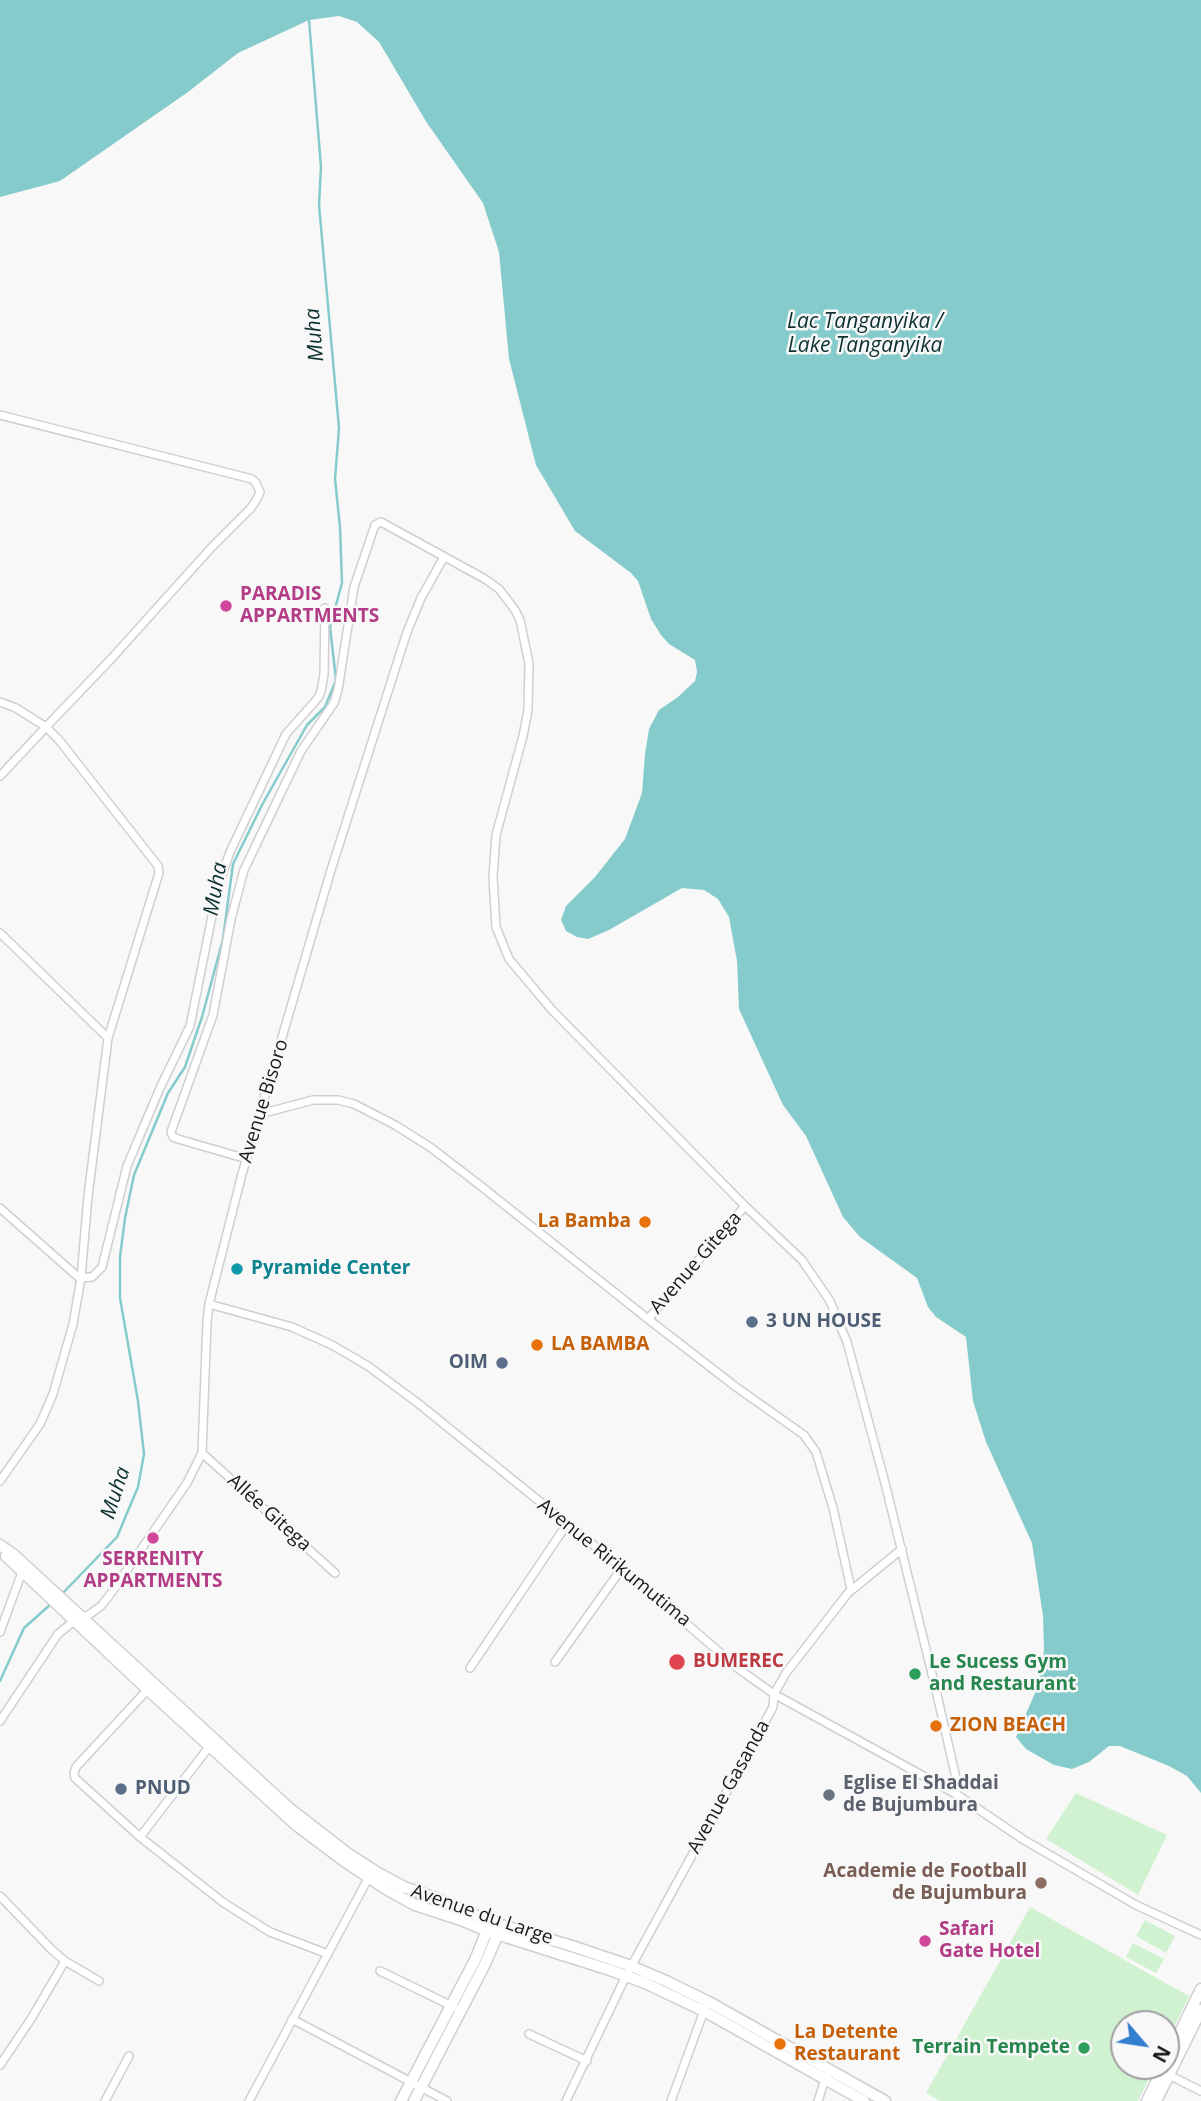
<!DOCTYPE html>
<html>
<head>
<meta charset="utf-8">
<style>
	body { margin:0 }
	#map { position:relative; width:1201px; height:2101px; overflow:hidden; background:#f8f8f9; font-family:"Open Sans",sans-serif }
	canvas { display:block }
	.north { position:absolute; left:1110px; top:2010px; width:70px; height:70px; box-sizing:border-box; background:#f8f8f9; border:2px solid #9f9fa0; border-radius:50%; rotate:119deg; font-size:19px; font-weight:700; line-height:28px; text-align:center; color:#1a1a1b }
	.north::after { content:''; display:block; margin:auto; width:24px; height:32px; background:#327fcf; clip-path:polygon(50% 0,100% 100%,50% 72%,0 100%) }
</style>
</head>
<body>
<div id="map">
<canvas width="1201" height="2101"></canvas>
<div class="north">N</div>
</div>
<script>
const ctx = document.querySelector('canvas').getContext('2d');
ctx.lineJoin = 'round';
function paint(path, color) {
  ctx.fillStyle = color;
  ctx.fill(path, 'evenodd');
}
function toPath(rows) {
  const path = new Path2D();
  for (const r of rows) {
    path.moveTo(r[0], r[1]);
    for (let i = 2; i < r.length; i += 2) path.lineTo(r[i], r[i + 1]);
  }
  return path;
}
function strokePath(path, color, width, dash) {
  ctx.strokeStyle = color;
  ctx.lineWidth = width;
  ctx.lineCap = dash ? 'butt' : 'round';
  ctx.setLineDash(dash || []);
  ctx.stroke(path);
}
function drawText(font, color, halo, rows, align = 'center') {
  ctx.font = font + ' "Open Sans",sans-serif';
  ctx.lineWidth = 5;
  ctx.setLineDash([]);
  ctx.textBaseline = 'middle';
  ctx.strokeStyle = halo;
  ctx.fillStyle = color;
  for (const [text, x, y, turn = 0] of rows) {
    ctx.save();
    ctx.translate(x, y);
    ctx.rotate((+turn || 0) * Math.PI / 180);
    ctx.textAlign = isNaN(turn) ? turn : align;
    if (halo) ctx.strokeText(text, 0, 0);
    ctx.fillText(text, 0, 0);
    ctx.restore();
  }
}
paint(toPath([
	[1076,1793,1167,1835,1138,1895,1046,1839],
	[1030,1907,1189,1996,1166,2044,1166,2024,1124,2024,1124,2066,1155,2066,1138,2101,940,2101,926,2093],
	[1145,1920,1175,1936,1166,1953,1136,1936],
	[1133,1943,1164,1959,1156,1973,1126,1957]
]), '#d0f2d0');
paint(toPath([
	[0,0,1201,0,1201,1793,1187,1776,1169,1766,1120,1746,1109,1746,1089,1762,1072,1769,1054,1765,1026,1749,1016,1737,1038,1686,1044,1650,1043,1616,1032,1543,986,1442,973,1401,966,1337,936,1317,928,1307,917,1278,860,1237,843,1217,806,1136,783,1105,739,1009,737,961,729,917,718,899,704,890,682,888,609,930,588,939,577,937,566,931,561,920,566,906,595,877,625,839,642,793,645,754,649,729,659,710,678,697,695,681,697,672,695,660,669,644,661,635,651,619,638,581,631,573,575,531,536,465,509,359,499,252,483,203,427,123,379,42,357,22,339,16,309,20,238,53,188,92,60,181,0,197]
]), '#85cbcb');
strokePath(toPath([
	[61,1595,117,1537,138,1487,144,1454,138,1401,120,1298,120,1257,125,1218,134,1175,168,1093,185,1067,202,1017,223,939,233,864,262,805,307,725,325,707,336,680,330,627,342,583,340,527,335,479,339,428,319,205,321,167,309,20],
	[0,1681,24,1628,51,1604]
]), '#85cbcb', 2.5);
const street = toPath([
	[0,415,252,479,256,483,260,492,257,499,251,508,211,548,111,659,46,727,59,740,158,866,159,873,108,1038,88,1196,81,1278,73,1324,53,1394,40,1424,0,1481],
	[0,702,16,708,46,727,0,776],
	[0,933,108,1038],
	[260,1114,313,1100,338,1100,354,1104,395,1125,430,1147,477,1183,648,1319,736,1387,804,1435,816,1452,833,1508,851,1589],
	[247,1159,178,1139,173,1137,171,1132,213,1015,231,919,244,870,301,751,334,703,338,690,354,587,375,525,381,522,485,579,499,589,515,610,520,620,529,664,528,710,523,736,496,835,493,877,496,927,509,959,552,1010,745,1206,802,1260,830,1301,847,1342,885,1483,935,1686,956,1778,956,1794],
	[0,1208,77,1276,81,1278,92,1277,102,1267,127,1166,160,1088,190,1026,218,886,230,852,286,734,318,698,321,691,324,674,325,608],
	[209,1304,292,1327,332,1345,368,1366,419,1404,622,1568,740,1670,774,1694,956,1794,1024,1840,1136,1905,1201,1935],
	[648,1319,745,1206],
	[202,1453,335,1573],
	[0,1632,22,1572],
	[555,1662,622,1568],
	[470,1668,567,1524],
	[150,1687,76,1767,74,1773,75,1778,140,1837,224,1903,270,1932,328,1954],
	[0,1721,58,1634,74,1621,90,1614,101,1606,109,1596,187,1483,202,1453,207,1322,209,1304,242,1174,331,870,407,632,421,598,444,557],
	[140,1837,212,1743],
	[0,1896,52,1950,65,1961,99,1981],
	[380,1971,454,2007],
	[292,2019,447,2101],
	[529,2034,587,2061],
	[0,2065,31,2019,65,1961],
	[1167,2074,1201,2091],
	[105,2101,129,2056],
	[249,2101,371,1873],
	[566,2101,626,1976,773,1707,774,1694,786,1673,848,1593,902,1549],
	[671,2101,705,2008],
	[818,2101,826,2076]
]);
const secondary = toPath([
	[0,1545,13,1554,289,1808,347,1853,378,1873,404,1887,436,1898,491,1922,572,1946,631,1966,666,1981,709,2002,885,2101],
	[6,1556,148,1690,296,1825,344,1861,386,1889,415,1905,461,1920,487,1931,610,1970,645,1983,704,2011,864,2101],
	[1166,2061,1201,1989],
	[401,2101,475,1960,489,1926],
	[414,2101,485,1964,500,1929],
	[1147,2101,1164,2066],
	[1156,2101,1201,2010]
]);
strokePath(street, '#cfcfd1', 10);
strokePath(secondary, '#cfcfd1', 13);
strokePath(street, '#fff', 7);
strokePath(secondary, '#fff', 10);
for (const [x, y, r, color] of [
	[226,606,7,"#d1479c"],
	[645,1222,7,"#e8710a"],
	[237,1269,7,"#0f9aa8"],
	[752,1322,7,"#5c6f8a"],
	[537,1345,7,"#e8710a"],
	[502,1363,7,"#5c6f8a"],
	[153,1538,7,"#d1479c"],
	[677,1662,9,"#e0444e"],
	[915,1674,7,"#2e9e5b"],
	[936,1726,7,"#e8710a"],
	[121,1789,7,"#5c6f8a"],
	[829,1795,7,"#6b7280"],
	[1041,1883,7,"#8d6e63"],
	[925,1941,7,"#d1479c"],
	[780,2044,7,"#e8710a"],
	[1084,2048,7,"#2e9e5b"]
]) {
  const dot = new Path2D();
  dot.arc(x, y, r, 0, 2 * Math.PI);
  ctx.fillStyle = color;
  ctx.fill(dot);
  strokePath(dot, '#f8f8f9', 2.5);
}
drawText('bold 19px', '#b23c85', '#f8f8f9', [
	["PARADIS",240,595],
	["APPARTMENTS",240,617],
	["SERRENITY",153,1560,"center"],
	["APPARTMENTS",153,1582,"center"],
	["Safari",939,1930],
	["Gate Hotel",939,1952]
], 'left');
drawText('19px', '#1a1a1b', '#f8f8f9', [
	["Avenue Bisoro",264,1101,-73],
	["Avenue Gitega",696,1263,-49],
	["Allée Gitega",269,1513,42],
	["Avenue Ririkumutima",614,1563,39],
	["Avenue Gasanda",729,1787,-61],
	["Avenue du Large",482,1915,19]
]);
drawText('bold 19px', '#c56008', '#f8f8f9', [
	["La Bamba",631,1222,"right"],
	["LA BAMBA",551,1345],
	["ZION BEACH",950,1726],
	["La Detente",794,2033],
	["Restaurant",794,2055]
], 'left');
drawText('bold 19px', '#0d838f', '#f8f8f9', [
	["Pyramide Center",251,1269]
], 'left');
drawText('bold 19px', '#4e5e75', '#f8f8f9', [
	["3 UN HOUSE",766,1322],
	["OIM",488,1363,"right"],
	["PNUD",135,1789]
], 'left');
drawText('bold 19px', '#be3a42', '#f8f8f9', [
	["BUMEREC",693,1662]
], 'left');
drawText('bold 19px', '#27864d', '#f8f8f9', [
	["Le Sucess Gym",929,1663],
	["and Restaurant",929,1685],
	["Terrain Tempete",1070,2048,"right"]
], 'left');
drawText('bold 19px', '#5b616d', '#f8f8f9', [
	["Eglise El Shaddai",843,1784],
	["de Bujumbura",843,1806]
], 'left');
drawText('bold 19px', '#785e54', '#f8f8f9', [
	["Academie de Football",1027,1872],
	["de Bujumbura",1027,1894]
], 'right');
drawText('italic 21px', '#0d3131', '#f8f8f9', [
	["Lac Tanganyika /",865,322],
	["Lake Tanganyika",865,346],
	["Muha",315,335,-95],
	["Muha",216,889,-80],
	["Muha",116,1493,-72]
]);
</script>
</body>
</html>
